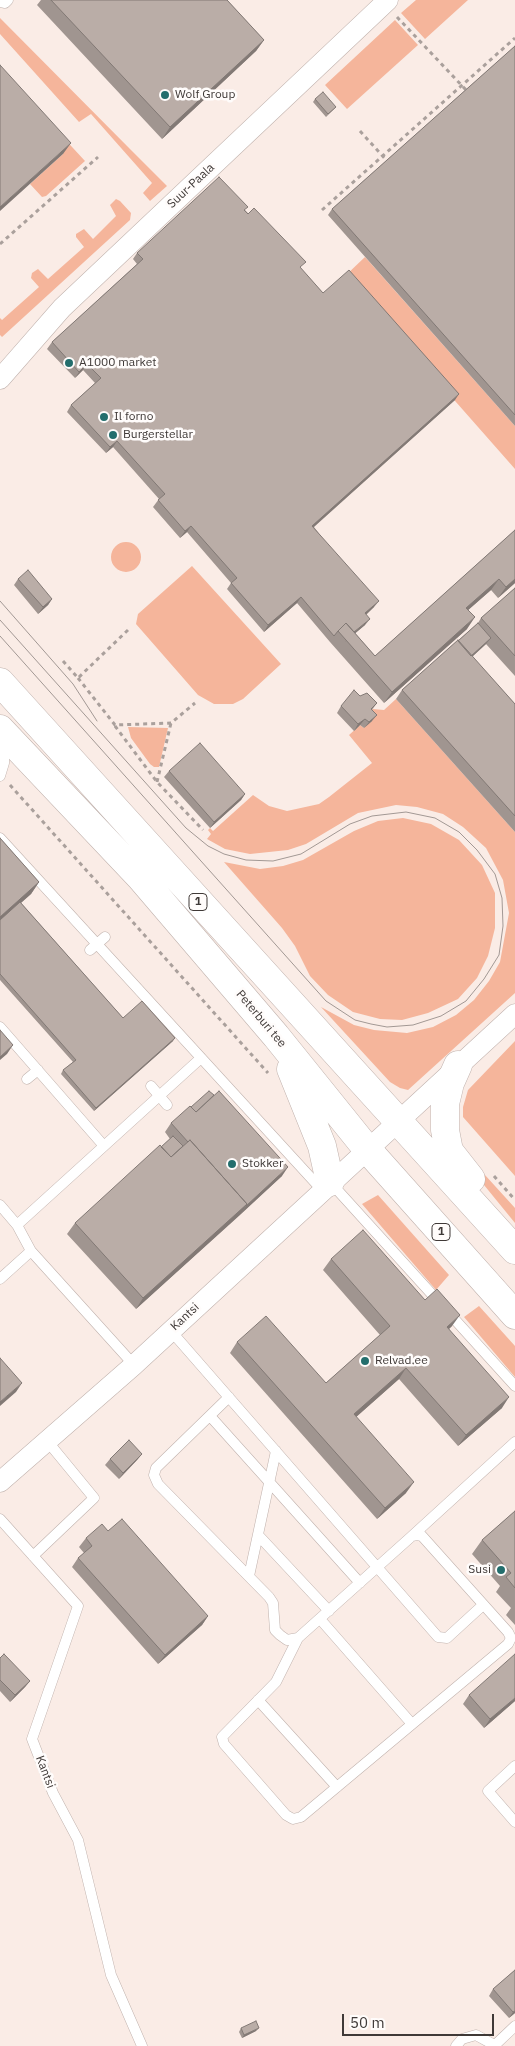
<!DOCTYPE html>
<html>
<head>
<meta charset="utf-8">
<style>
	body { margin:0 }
	#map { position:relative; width:515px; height:2046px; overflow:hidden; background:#faece6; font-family:"IBM Plex Sans",sans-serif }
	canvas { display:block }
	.scale { position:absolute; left:342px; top:2014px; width:152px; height:22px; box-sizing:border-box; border:2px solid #3f3937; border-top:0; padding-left:6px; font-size:15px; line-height:18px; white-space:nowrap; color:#3f3937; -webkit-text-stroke:4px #fffcfb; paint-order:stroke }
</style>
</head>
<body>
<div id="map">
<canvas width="515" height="2046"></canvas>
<div class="scale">50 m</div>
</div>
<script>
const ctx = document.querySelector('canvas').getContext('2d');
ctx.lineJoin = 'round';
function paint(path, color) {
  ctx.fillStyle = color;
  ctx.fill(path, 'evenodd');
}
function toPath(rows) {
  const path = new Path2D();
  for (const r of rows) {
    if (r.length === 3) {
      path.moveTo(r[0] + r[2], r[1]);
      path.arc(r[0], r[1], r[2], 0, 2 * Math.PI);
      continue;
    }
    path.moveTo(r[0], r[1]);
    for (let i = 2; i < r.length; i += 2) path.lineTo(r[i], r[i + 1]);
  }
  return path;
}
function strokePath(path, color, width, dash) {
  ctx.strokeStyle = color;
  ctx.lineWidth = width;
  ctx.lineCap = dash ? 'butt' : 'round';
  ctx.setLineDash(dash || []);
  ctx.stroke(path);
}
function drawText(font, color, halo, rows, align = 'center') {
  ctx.font = font + ' "IBM Plex Sans",sans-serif';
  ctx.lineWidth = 5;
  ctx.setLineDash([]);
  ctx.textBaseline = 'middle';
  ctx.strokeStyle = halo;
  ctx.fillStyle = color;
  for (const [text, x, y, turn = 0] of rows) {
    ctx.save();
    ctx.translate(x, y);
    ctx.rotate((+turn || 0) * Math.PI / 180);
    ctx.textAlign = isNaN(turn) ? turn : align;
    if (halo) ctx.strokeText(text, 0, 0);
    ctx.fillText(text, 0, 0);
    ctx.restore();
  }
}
paint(toPath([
	[416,0,468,0,425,39,401,13],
	[0,18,130,149,167,186,150,201,143,193,152,183,91,114,79,122,0,34],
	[395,20,418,45,347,109,325,85],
	[0,69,85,161,46,196,42,197,30,184,63,154],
	[116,199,120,201,131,213,130,220,2,337,0,335,0,318,2,320,39,287,31,278,32,273,38,269,48,279,84,247,76,237,76,234,84,229,93,239,116,216,110,205],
	[365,257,515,426,515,469,345,276],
	[126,557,15],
	[192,566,281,664,243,699,233,704,214,704,198,695,136,624,138,614],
	[396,699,515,832,515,993,408,1090,400,1088,390,1082,321,1007,354,1025,374,1030,407,1033,433,1027,456,1015,474,1000,489,981,500,962,509,913,503,880,486,848,463,827,443,814,417,807,396,805,358,813,306,844,288,850,250,854,225,849,207,839,211,834,208,830,210,828,213,831,253,795,269,806,287,811,319,804,329,797,372,763,349,735,360,725,364,728,366,715,373,709,384,710],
	[128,727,168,728,159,767,154,767,150,764,131,738],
	[403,818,431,824,459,840,482,865,495,893,495,928,488,956,477,978,458,999,428,1013,402,1020,380,1019,353,1012,328,995,310,976,295,946,282,928,224,862,260,869,283,866,303,860,354,831,378,821],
	[515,1041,515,1176,463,1117,463,1107,468,1090],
	[462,1158,475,1164,515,1208,515,1223],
	[378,1195,449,1275,436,1290,362,1204],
	[479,1306,515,1346,515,1377,464,1317]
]), '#f5b59b');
const lane = toPath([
	[0,2,5,3,8,0],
	[0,745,4,751,4,763,0,776],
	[0,838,322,1190],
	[90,950,105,937],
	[0,1027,104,1146],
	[27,1079,38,1070],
	[151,1086,167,1105],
	[331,1183,515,1386],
	[0,1205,17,1225,201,1058],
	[17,1225,31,1251,134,1365],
	[0,1279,31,1251],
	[171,1331,438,1637,447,1638,483,1605],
	[229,1397,156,1468,154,1475,158,1484,269,1597,273,1603,275,1630,280,1635,287,1640,298,1638,412,1536,417,1535,422,1536,508,1632,511,1638,508,1644,301,1817,293,1819,286,1815,224,1744,222,1737,276,1682,298,1638],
	[210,1416,360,1583],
	[0,1519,78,1606,32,1739,53,1793,78,1840,111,1975,142,2046],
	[258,1535,329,1611],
	[412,1536,515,1442],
	[33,1556,94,1498,48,1442],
	[249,1576,276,1451],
	[320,1619,412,1724],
	[258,1700,337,1787],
	[515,1766,488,1791,515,1822],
	[495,2045,515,2026],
	[456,2046,462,2039,476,2035,496,2046]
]);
const street = toPath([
	[0,379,62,308,388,0],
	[0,1482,134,1365,515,1014]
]);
const highway = toPath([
	[0,682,515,1250],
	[0,729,141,878,276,1036,367,1149,515,1315],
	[458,1065,450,1083,445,1104,445,1130,449,1151,471,1179],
	[291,1069,322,1146,330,1182]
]);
strokePath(lane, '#c0b2ad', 11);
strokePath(street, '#c0b2ad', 21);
strokePath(highway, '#c0b2ad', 29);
strokePath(toPath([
	[397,17,467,91],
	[360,131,388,162],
	[322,210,515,38],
	[0,244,98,157],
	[63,661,78,678,129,629],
	[78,678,115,725,171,723,195,703],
	[115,726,157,782,203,830],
	[157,782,171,723],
	[10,785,268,1073],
	[494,1176,515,1200]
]), '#aaa09c', 3, [4, 4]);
strokePath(lane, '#fff', 10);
strokePath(street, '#fff', 20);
strokePath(highway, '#fff', 28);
strokePath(toPath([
	[0,601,73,684,97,721],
	[0,620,186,828,208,846,224,854,246,860,273,861,301,854,350,824,372,816,406,812,435,818,459,832,477,850,495,874,502,898,503,926,499,955,484,979,466,1001,441,1016,413,1025,387,1027,371,1024,355,1020,326,1001,0,636]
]), '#a29894', 1);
paint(toPath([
	[41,0,227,0,264,40,256,51,162,139,37,5],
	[515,46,515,426,328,215,332,209],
	[315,99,336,107,326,117,313,102],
	[245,210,301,269,323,293,455,400,314,527,374,607,366,615,365,625,355,633,375,656,515,530,515,583,498,598,491,590,468,610,467,629,384,703,330,642,297,603,264,632,227,589,231,583,187,532,180,538,153,507,159,499,113,447,106,453,67,412,71,405,95,383,83,370,75,378,47,349,52,342,137,264,133,259,137,253],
	[18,579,52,599,48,605,38,614,14,585],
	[515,588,515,676,486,644,472,657,515,704,515,832,396,699,402,690,478,623,481,618],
	[360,696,377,703,372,710,372,721,364,728,360,725,354,731,337,713,341,706],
	[169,771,245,794,241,800,210,828,164,777],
	[0,838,39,882,31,894,21,903,123,1018,173,1041,94,1111,61,1074,63,1070,73,1062,0,980],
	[171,1123,282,1176,136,1309,67,1234,75,1223,170,1139,165,1132],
	[331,1259,425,1300,452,1326,449,1329,502,1408,458,1446,399,1379,356,1417,406,1493,377,1519,230,1353,237,1342,326,1383,380,1335,323,1270],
	[142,1454,137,1460,119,1479,105,1465,110,1459],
	[515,1511,515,1625,506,1615,511,1608,496,1592,500,1586,472,1554,482,1540],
	[108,1531,208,1616,202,1625,158,1664,72,1567,78,1558,84,1553,79,1547,86,1538],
	[0,1658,30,1681,25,1687,10,1702,0,1691],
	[469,1695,515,1701,484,1728,463,1704],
	[515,1970,515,2013,509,2018,489,1996,493,1989],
	[241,2028,256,2031,242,2038,239,2032]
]), '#a09590');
paint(toPath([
	[264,40,256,51,162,139,170,127],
	[71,143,63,154,0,211,0,207],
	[87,364,83,370,75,378,79,372],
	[459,394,455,400,308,532,312,526],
	[117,441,113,447,106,453,110,447],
	[191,526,187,532,180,538,185,531],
	[499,579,491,590,458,619,466,608],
	[515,579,515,583,498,598,506,587],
	[301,597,297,603,264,632,268,625],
	[52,599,48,605,38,614,43,607],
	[379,601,374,607,360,620,365,613],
	[475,617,467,629,384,703,392,692],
	[370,619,365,625,345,642,350,636],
	[491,638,486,644,464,664,469,658],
	[377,715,372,721,364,728,369,722],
	[365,719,360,725,354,731,358,724],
	[245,794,241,800,210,828,214,822],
	[39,882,31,894,0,921,0,917],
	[175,1038,173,1041,94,1111,96,1108],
	[13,1045,7,1054,0,1060,0,1057],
	[288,1167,282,1176,240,1215,246,1206],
	[247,1204,240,1215,136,1309,143,1298],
	[460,1315,452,1326,439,1338,447,1327],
	[406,1368,399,1379,346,1426,354,1414],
	[22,1383,16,1392,0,1406,0,1402],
	[509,1397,502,1408,458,1446,466,1435],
	[142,1454,137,1460,119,1479,123,1473],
	[414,1482,406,1493,377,1519,385,1508],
	[208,1616,202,1625,158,1664,165,1655],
	[30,1681,25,1687,10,1702,15,1695],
	[515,1698,515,1701,484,1728,490,1719],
	[515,2011,515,2013,509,2018,513,2012],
	[259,2028,256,2031,242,2038,244,2035]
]), '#827975');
const building = toPath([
	[51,0,227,0,264,40,170,127,51,0],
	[515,46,515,415,332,209,515,46],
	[0,65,71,143,0,207,0,65],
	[323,92,336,107,328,114,315,99,323,92],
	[219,177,248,207,244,210,248,214,254,208,306,262,300,267,323,293,349,270,459,394,312,526,379,601,365,613,370,619,354,632,346,623,338,631,334,636,301,597,268,625,231,583,237,578,191,526,185,531,158,500,165,494,117,441,110,447,71,405,101,378,87,364,79,372,52,342,143,259,137,253,219,177],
	[515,530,515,579,506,587,499,579,466,608,475,617,392,692,338,631,346,623,375,656,515,530],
	[28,570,52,599,43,607,18,579,28,570],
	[515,588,515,656,481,618,515,588],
	[478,623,491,638,471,656,458,641,478,623],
	[458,640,515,704,515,816,402,690,458,640],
	[354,690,360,696,367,693,377,703,371,709,377,715,369,722,365,719,358,724,341,706,354,690],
	[200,743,245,794,214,822,169,771,200,743],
	[0,838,39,882,0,917,0,838],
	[20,902,123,1018,142,1001,175,1038,96,1108,63,1070,76,1060,0,974,0,920,20,902],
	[0,1030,13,1045,0,1057,0,1030],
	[209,1091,214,1095,196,1112,191,1107,209,1091],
	[219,1091,288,1167,246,1206,247,1204,190,1140,188,1142,171,1123,190,1106,196,1112,219,1091],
	[173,1136,183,1146,171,1157,161,1147,173,1136],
	[190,1140,247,1204,143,1298,75,1223,160,1145,171,1157,190,1140],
	[363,1230,425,1300,437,1289,460,1315,447,1327,509,1397,466,1435,406,1368,354,1414,414,1482,385,1508,237,1342,266,1316,326,1383,390,1326,331,1259,363,1230],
	[0,1358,22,1383,0,1402,0,1358],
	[129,1440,142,1454,123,1473,110,1459,129,1440],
	[515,1511,515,1588,506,1577,511,1573,482,1540,515,1511],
	[122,1519,208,1616,165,1655,78,1558,92,1546,86,1538,102,1524,108,1531,122,1519],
	[4,1654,30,1681,15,1695,0,1680,0,1658,4,1654],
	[515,1654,515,1698,490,1719,469,1695,515,1654],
	[515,1970,515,2011,513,2012,493,1989,515,1970],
	[256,2021,259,2028,244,2035,241,2028,256,2021]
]);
paint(building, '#baada7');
strokePath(building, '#827975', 1);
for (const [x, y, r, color] of [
	[165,95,5,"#236e6d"],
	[69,363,5,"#236e6d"],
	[104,417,5,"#236e6d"],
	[113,435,5,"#236e6d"],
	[232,1164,5,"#236e6d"],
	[365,1361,5,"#236e6d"],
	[501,1570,5,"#236e6d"]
]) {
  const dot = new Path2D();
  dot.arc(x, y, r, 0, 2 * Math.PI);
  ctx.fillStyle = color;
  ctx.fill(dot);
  strokePath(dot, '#fffcfb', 2);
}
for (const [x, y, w] of [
	[198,902,18],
	[441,1232,18]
]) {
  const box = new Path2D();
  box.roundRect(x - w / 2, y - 8.5, w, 17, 4);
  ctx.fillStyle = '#fffcfb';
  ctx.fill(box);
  strokePath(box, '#3f3937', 1);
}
drawText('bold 11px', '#3f3937', null, [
	["1",198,902],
	["1",441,1232]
]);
drawText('12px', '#3f3937', '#fffcfb', [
	["Wolf Group",175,95],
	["A1000 market",79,363],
	["Il forno",114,417],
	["Burgerstellar",123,435],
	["Stokker",242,1164],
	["Relvad.ee",375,1361],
	["Susi",491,1570,"right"]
], 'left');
drawText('12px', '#3f3937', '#fffcfb', [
	["Suur-Paala",191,186,-43],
	["Peterburi tee",261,1019,50],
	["Kantsi",185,1317,-43],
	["Kantsi",45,1772,69]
]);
</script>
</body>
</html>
